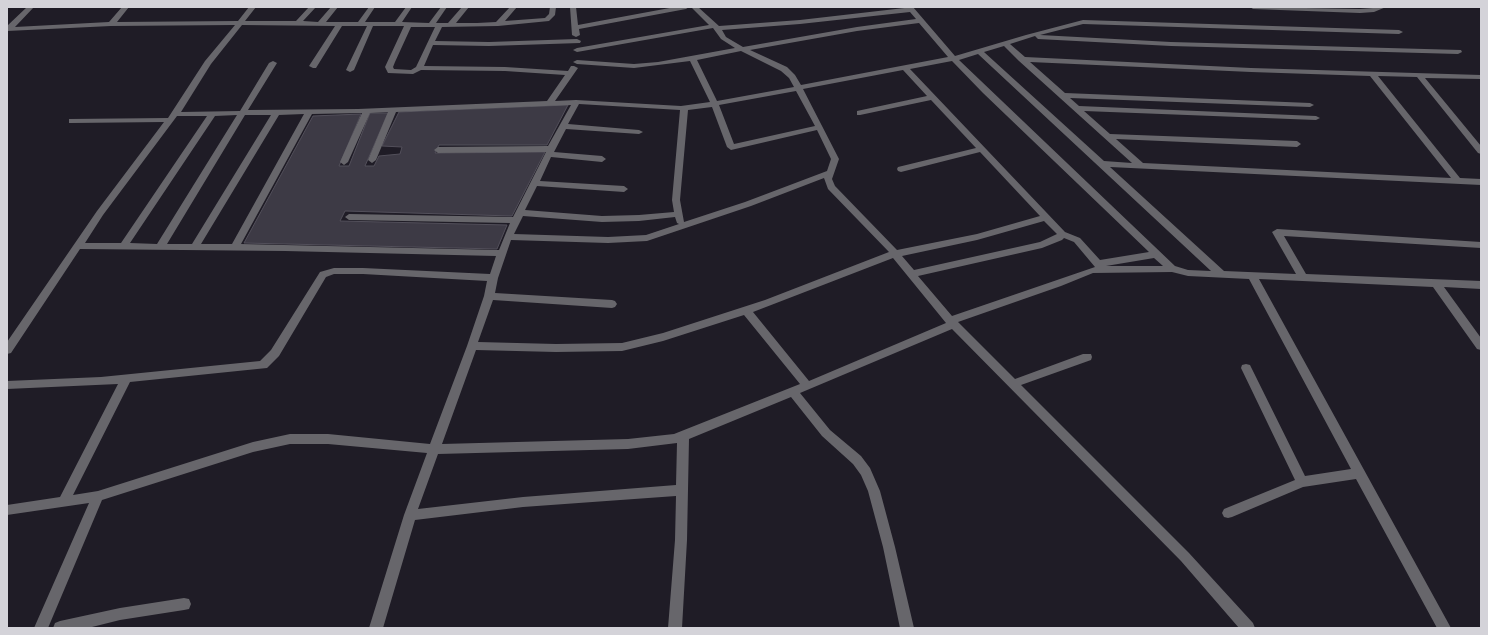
<!DOCTYPE html>
<html>
<head>
<meta charset="utf-8">
<style>
	body { margin:0 }
	#map { position:relative; width:1488px; height:635px; overflow:hidden; background:#1f1c26; font-family:"Public Sans",sans-serif }
	canvas { display:block }
	.frame { position:absolute; inset:0; border:8px solid #d4d3d9; pointer-events:none }
</style>
</head>
<body>
<div id="map">
<canvas width="1488" height="635"></canvas>
<div class="frame"></div>
</div>
<script>
const ctx = document.querySelector('canvas').getContext('2d');
ctx.lineJoin = 'round';
function paint(path, color) {
  ctx.fillStyle = color;
  ctx.fill(path, 'evenodd');
}
function toPath(rows) {
  const path = new Path2D();
  for (const r of rows) {
    path.moveTo(r[0], r[1]);
    for (let i = 2; i < r.length; i += 2) path.lineTo(r[i], r[i + 1]);
  }
  return path;
}
function strokePath(path, color, width, dash) {
  ctx.strokeStyle = color;
  ctx.lineWidth = width;
  ctx.lineCap = dash ? 'butt' : 'round';
  ctx.setLineDash(dash || []);
  ctx.stroke(path);
}
const building = toPath([
	[568,105,547,145,439,145,435,153,545,152,512,216,345,211,340,221,507,225,497,249,244,243,313,116,361,114,339,166,349,166,370,113,388,113,365,166,374,166,379,156,400,154,402,147,382,146,399,112,568,105]
]);
paint(building, '#3d3a45');
strokePath(building, '#53505b', 1);
paint(toPath([
	[27,7,34,7,15,27,109,22,122,7,129,7,117,22,238,21,249,7,256,7,245,21,296,21,309,7,316,7,303,21,318,22,331,7,338,7,326,22,358,22,369,7,375,7,365,22,395,22,406,7,412,7,402,22,429,23,441,7,447,7,436,23,448,23,462,7,469,7,456,23,477,23,496,22,510,7,517,7,505,21,545,18,549,14,550,7,556,7,555,15,549,21,498,26,442,27,435,41,489,42,577,39,581,41,580,43,489,46,433,45,424,66,505,67,568,71,571,66,574,66,578,68,555,101,576,100,681,106,710,102,690,61,634,68,577,64,573,62,577,60,634,64,658,62,735,48,721,39,713,28,577,52,573,50,577,48,709,25,691,7,698,7,719,26,800,20,913,7,955,56,1026,35,1083,20,1399,30,1403,32,1399,34,1083,24,1040,35,1171,42,1461,50,1462,52,1458,54,1171,46,1038,39,1035,36,1010,44,1025,57,1251,68,1481,75,1481,79,1425,78,1481,146,1481,154,1478,153,1417,77,1378,76,1460,178,1481,179,1481,185,1110,167,1224,271,1296,274,1272,232,1277,229,1481,242,1481,248,1284,236,1306,274,1481,281,1481,289,1444,287,1481,338,1481,350,1477,349,1433,287,1259,279,1451,628,1437,628,1356,479,1303,487,1232,517,1228,518,1224,517,1222,513,1224,509,1295,480,1241,368,1242,365,1246,364,1250,365,1305,476,1351,469,1249,279,1188,276,1172,272,1093,273,1061,286,958,322,1015,379,1083,354,1091,354,1092,357,1091,360,1021,385,1189,553,1253,623,1255,628,1239,628,1181,561,952,329,800,393,830,430,861,456,870,468,880,491,895,547,914,628,900,628,883,547,868,491,861,475,853,464,822,436,791,397,689,439,687,540,682,628,668,628,675,540,676,496,523,507,415,520,383,628,369,628,404,515,427,453,328,444,290,444,253,452,102,500,48,628,34,628,89,503,7,515,7,505,60,497,118,384,7,389,7,381,101,377,260,361,271,350,320,272,334,268,363,268,490,274,496,256,285,251,80,249,11,353,7,354,7,342,97,211,164,122,72,123,69,123,69,119,168,118,205,61,235,25,111,26,7,31,7,26,27,7],
	[910,12,916,19,857,27,743,47,726,37,722,30,800,24,910,12],
	[919,23,948,57,801,85,795,75,787,67,750,50,857,31,919,23],
	[242,25,335,26,309,66,313,68,316,68,342,26,367,26,346,70,350,72,354,70,373,26,404,26,385,67,388,73,413,74,421,70,505,71,565,75,547,101,358,109,248,110,277,63,273,61,269,63,240,111,181,112,211,64,242,25],
	[411,27,435,27,416,67,411,70,394,69,393,67,395,62,411,27],
	[1004,46,1019,61,1132,163,1104,161,984,52,1004,46],
	[741,51,781,71,789,78,794,87,717,101,697,60,741,51],
	[978,54,1211,271,1188,270,1175,266,959,60,978,54],
	[952,61,983,93,1149,252,1100,260,1080,238,1065,232,910,69,952,61],
	[1030,62,1251,72,1370,76,1451,178,1143,163,1116,139,1297,147,1301,144,1297,141,1110,134,1084,111,1316,120,1320,118,1316,116,1079,106,1070,98,1310,107,1314,105,1310,103,1065,93,1030,62],
	[903,70,927,96,857,111,857,115,860,115,931,100,976,148,898,167,897,169,898,171,901,172,980,152,1040,216,977,234,897,250,835,186,832,179,839,159,803,89,903,70],
	[796,91,815,126,734,144,719,105,796,91],
	[579,104,680,110,672,200,674,212,639,215,602,216,525,210,537,186,624,192,628,189,624,186,540,181,551,157,602,162,606,159,602,156,554,152,566,129,639,134,643,132,639,130,568,124,579,104],
	[571,105,548,146,438,147,434,150,438,153,546,152,513,217,349,214,345,217,349,220,510,223,499,250,241,244,312,114,362,113,340,162,344,165,348,162,370,113,388,112,368,160,372,163,376,160,396,112,571,105],
	[712,107,727,147,731,150,817,130,831,159,827,171,745,202,684,222,680,200,688,110,712,107],
	[304,114,232,244,201,244,279,115,304,114],
	[237,115,157,244,130,243,215,116,237,115],
	[245,115,271,115,192,244,167,244,245,115],
	[177,116,207,116,121,243,85,243,103,215,177,116],
	[824,178,828,189,889,252,765,300,663,333,622,343,556,344,478,342,493,300,612,308,615,307,617,304,615,301,612,300,495,293,498,278,511,240,608,243,647,241,751,206,824,178],
	[523,216,602,222,639,221,675,217,677,223,679,224,646,235,608,237,514,234,523,216],
	[1044,221,1057,234,1040,242,914,270,902,256,977,240,1044,221],
	[1064,238,1074,242,1095,267,952,316,918,276,1042,248,1062,240,1064,238],
	[893,258,946,323,809,381,753,312,893,258],
	[1154,258,1163,266,1106,266,1154,258],
	[334,274,363,274,487,281,484,296,467,346,430,444,328,434,290,434,253,442,98,491,73,495,130,382,267,368,279,356,326,277,334,274],
	[744,315,800,384,674,434,628,439,442,444,476,350,556,352,622,351,663,341,744,315],
	[677,443,676,485,523,497,418,509,438,454,628,449,677,443],
	[570,7,576,7,578,25,675,7,689,7,686,9,579,29,580,35,576,37,572,35,570,7],
	[1250,7,1360,9,1386,7,1374,12,1360,13,1253,9,1250,7],
	[184,598,189,599,191,604,189,609,184,610,120,620,88,628,53,628,55,623,60,621,120,608,184,598]
]), '#67666b');
</script>
</body>
</html>
